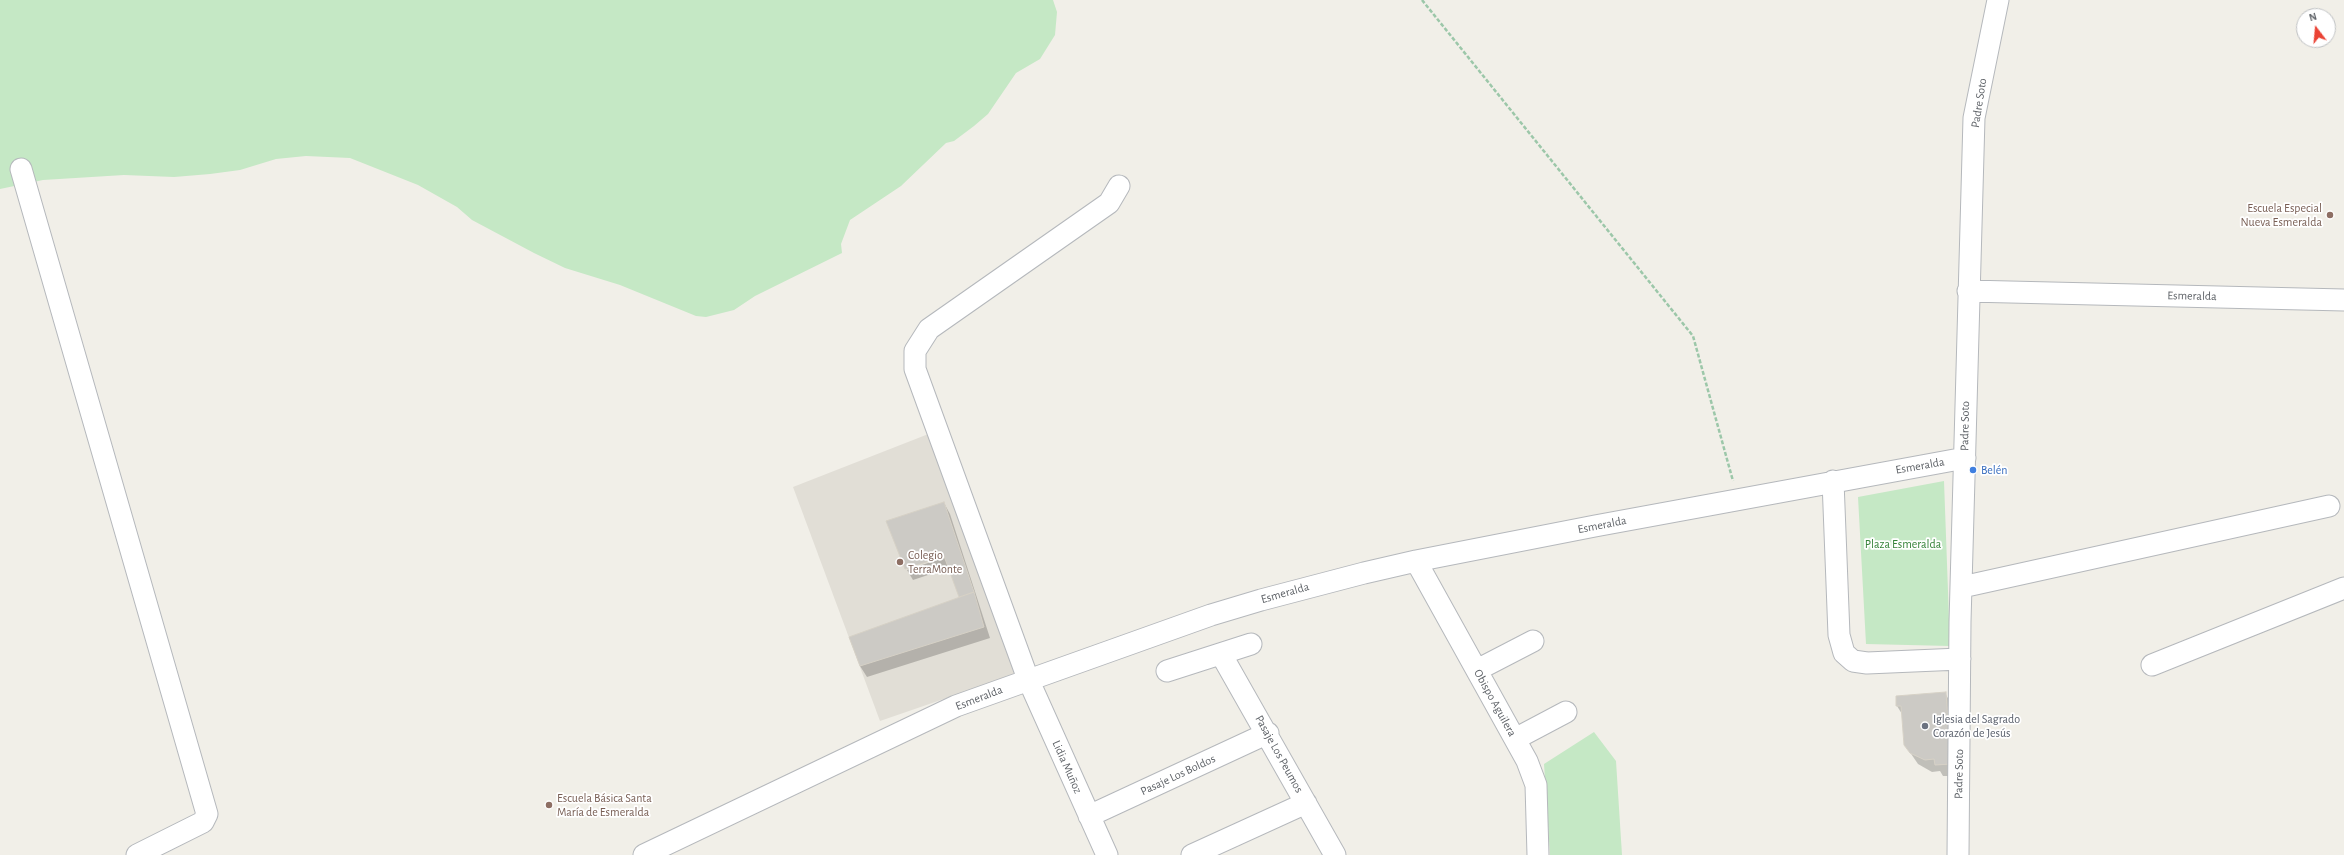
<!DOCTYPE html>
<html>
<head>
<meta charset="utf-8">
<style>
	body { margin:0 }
	#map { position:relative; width:2344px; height:855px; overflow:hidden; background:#f1efe8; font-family:"Alegreya Sans",sans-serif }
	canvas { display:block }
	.north { position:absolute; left:2296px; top:8px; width:40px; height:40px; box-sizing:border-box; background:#fff; border:1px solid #bfc1c3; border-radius:50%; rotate:344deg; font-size:11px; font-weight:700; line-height:16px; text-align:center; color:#5f6368 }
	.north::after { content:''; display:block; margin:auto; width:14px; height:18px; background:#ea4335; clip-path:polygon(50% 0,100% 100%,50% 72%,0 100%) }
</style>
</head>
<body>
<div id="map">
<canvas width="2344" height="855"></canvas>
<div class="north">N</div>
</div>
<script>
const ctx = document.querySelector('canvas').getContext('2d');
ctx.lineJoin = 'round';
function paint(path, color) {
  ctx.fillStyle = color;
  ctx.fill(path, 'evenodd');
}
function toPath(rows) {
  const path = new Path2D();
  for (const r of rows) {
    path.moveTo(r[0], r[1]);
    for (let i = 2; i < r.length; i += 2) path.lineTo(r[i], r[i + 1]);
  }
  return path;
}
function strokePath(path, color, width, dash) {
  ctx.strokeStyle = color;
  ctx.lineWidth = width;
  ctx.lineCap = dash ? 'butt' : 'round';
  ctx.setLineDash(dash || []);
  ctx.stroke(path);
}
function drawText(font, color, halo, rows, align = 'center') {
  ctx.font = font + ' "Alegreya Sans",sans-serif';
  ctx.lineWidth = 3.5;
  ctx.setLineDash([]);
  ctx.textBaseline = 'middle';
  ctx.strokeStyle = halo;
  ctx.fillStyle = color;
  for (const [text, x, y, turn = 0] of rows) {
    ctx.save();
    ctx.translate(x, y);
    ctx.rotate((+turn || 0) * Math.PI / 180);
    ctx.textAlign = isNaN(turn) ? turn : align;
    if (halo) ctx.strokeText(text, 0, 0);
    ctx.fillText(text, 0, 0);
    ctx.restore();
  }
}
paint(toPath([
	[931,433,1022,672,880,721,793,487]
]), '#e1ded6');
paint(toPath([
	[0,0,1053,0,1057,12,1055,35,1040,59,1016,73,988,114,974,126,954,141,946,143,901,186,850,220,841,244,842,253,755,296,734,310,706,317,696,316,620,285,565,268,534,253,472,220,457,207,418,185,350,158,306,156,276,159,240,170,210,174,174,177,124,175,43,180,0,189],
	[1944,481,1950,646,1866,644,1858,497],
	[1594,732,1616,761,1622,855,1550,855,1544,764]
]), '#c5e8c5');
paint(toPath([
	[944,503,950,514,990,638,867,677,860,666,960,598,949,568,913,580,907,570,949,556,948,554,906,569,888,522],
	[1945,693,1952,705,1957,776,1943,776,1940,771,1932,772,1918,764,1905,745,1902,714,1897,706]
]), '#0003');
const building = toPath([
	[944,502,974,592,959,597,944,556,905,569,886,521,944,502],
	[974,592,984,627,860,666,849,637,974,592],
	[1946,692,1951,764,1935,765,1934,759,1925,760,1910,753,1904,745,1901,706,1896,706,1896,696,1946,692]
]);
paint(building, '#cccac5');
strokePath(building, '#d6d1c6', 1);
const minor = toPath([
	[21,169,207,814,203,822,137,855],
	[1968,291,2344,300],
	[1833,481,1839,635,1844,653,1853,661,1867,663,1960,659],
	[1416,561,1527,761,1536,785,1538,855],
	[1962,587,2329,506],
	[1221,654,1335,855],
	[2152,665,2344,588],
	[1477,670,1533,641],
	[1167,671,1251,644],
	[1515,739,1566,712],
	[1089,816,1268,733],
	[644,855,956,706,1211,615,1261,600,1364,573,1416,561,1595,526,1965,458],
	[1107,855,1028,679,915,369,915,351,929,329,1109,203,1119,186],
	[1192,855,1306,803],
	[1958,855,1960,622,1974,118,1998,0]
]);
strokePath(minor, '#b5b8bc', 23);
strokePath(toPath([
	[1422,0,1693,336,1733,481]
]), '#9cc7a9', 2.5, [4, 2]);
strokePath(minor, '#fff', 21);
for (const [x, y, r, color] of [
	[2330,215,4,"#8d6e63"],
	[1973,470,4,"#3f7fe0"],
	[900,562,4,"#8d6e63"],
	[1925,726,4,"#6b7280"],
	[549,805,4,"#8d6e63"]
]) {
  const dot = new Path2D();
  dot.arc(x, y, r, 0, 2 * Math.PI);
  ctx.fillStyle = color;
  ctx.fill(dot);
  strokePath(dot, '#fff', 1.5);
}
drawText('12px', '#5f6368', '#fff', [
	["Padre Soto",1979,103,-81],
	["Esmeralda",2192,296,1],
	["Padre Soto",1965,426,-89],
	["Esmeralda",1920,466,-10],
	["Esmeralda",1602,525,-11],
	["Esmeralda",1285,593,-16],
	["Esmeralda",979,698,-21],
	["Obispo Aguilera",1495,703,61],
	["Pasaje Los Peumos",1279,754,61],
	["Lidia Muñoz",1067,767,66],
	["Padre Soto",1959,774,-89],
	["Pasaje Los Boldos",1178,775,-25]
]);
drawText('12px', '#785e54', '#fff', [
	["Escuela Especial",2322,208,"right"],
	["Nueva Esmeralda",2322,222,"right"],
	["Colegio",908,555],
	["TerraMonte",908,569],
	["Escuela Básica Santa",557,798],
	["María de Esmeralda",557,812]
], 'left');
drawText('12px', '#366cbe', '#fff', [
	["Belén",1981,470]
], 'left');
drawText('12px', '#348238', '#fff', [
	["Plaza Esmeralda",1903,544]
]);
drawText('12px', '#5b616d', '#fff', [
	["Iglesia del Sagrado",1933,719],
	["Corazón de Jesús",1933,733]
], 'left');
</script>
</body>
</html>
